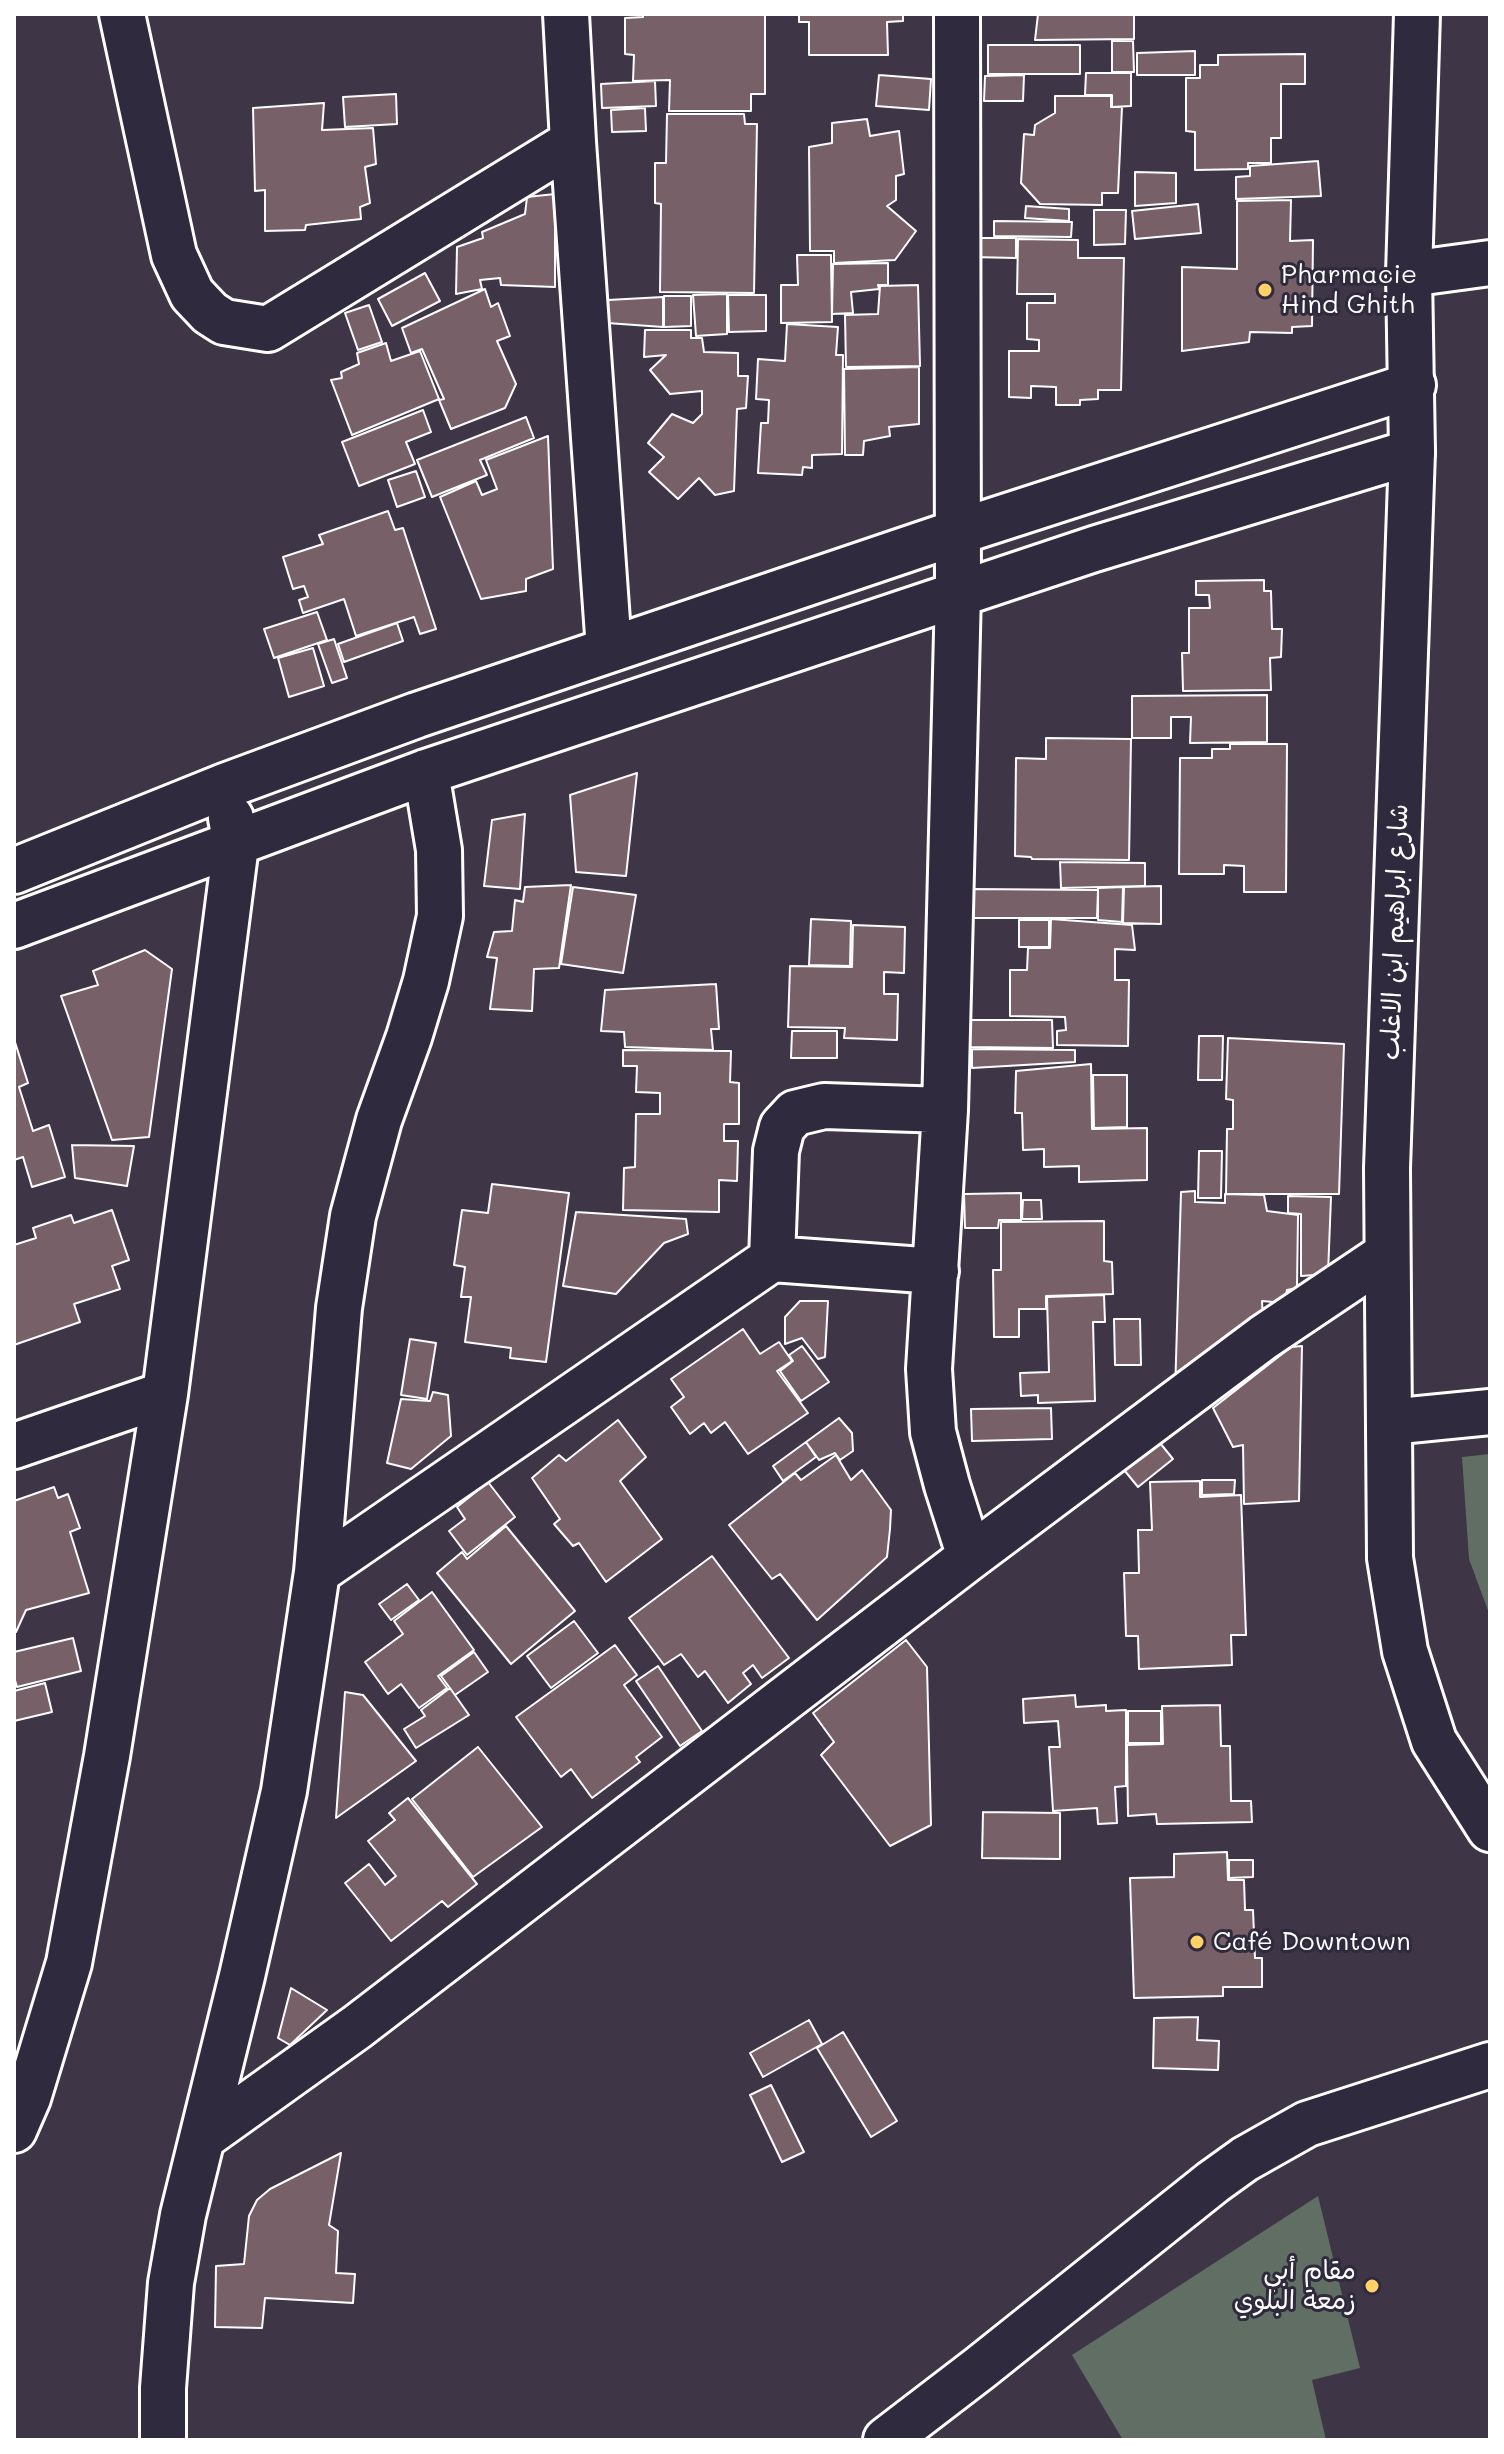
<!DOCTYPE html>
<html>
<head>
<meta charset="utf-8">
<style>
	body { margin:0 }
	#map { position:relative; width:1504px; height:2454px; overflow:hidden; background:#3e3546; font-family:Mali,sans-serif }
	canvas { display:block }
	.frame { position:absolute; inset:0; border:16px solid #fff; pointer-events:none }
</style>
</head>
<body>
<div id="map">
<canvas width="1504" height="2454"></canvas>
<div class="frame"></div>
</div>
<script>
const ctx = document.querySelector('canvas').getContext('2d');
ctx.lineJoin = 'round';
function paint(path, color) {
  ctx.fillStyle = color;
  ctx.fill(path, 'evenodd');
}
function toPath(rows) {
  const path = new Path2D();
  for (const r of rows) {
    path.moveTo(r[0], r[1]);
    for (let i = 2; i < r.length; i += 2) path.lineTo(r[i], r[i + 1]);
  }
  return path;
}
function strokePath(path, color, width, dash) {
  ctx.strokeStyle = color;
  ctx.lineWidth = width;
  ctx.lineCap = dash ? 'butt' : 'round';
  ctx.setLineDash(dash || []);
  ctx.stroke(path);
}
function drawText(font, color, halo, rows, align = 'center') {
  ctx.font = font + ' Mali,"Playpen Sans Arabic",sans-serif';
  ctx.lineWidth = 6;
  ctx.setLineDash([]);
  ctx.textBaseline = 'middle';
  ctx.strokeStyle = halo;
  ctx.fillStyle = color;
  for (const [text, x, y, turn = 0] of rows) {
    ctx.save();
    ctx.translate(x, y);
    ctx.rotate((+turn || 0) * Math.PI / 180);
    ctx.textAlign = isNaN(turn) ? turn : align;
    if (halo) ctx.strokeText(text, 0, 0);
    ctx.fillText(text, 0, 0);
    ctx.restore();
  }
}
paint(toPath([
	[1490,1454,1490,1616,1469,1559,1462,1457],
	[1318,2196,1360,2368,1312,2380,1326,2440,1123,2440,1072,2355]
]), '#606e63');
const building = toPath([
	[643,14,765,14,765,94,751,94,751,111,669,111,670,80,633,81,634,55,625,54,625,18,643,17,643,14],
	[799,14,903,14,903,21,887,22,888,55,809,55,809,22,799,22,799,14],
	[1038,14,1134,14,1134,39,1035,40,1038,14],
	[1112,41,1133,41,1134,72,1112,72,1112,41],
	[988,45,1080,45,1080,74,988,74,988,45],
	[1195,51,1195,75,1137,75,1137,53,1195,51],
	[1305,54,1305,84,1281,84,1281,138,1271,138,1271,163,1248,163,1248,169,1195,170,1195,132,1186,131,1186,78,1200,78,1200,65,1218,65,1218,55,1305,54],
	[1086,73,1131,73,1131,106,1112,107,1112,95,1085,95,1086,73],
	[879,75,931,79,929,110,876,106,879,75],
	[1024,75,1023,101,984,101,985,76,1024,75],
	[655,81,656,106,602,108,601,84,655,81],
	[396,94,397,124,345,127,343,97,396,94],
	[1055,96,1111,96,1111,107,1122,107,1118,193,1102,193,1102,205,1040,204,1021,183,1024,134,1034,135,1035,125,1055,113,1055,96],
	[324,103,322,130,373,128,376,164,365,167,370,203,360,207,361,219,306,225,305,230,265,231,265,190,255,191,253,108,324,103],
	[645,108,646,131,612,132,611,110,645,108],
	[667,114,744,114,745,124,757,124,754,293,660,292,661,204,655,203,655,163,666,163,667,114],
	[867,119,870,136,899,131,904,174,896,176,896,200,887,206,916,231,895,260,834,263,834,251,810,251,809,147,832,143,832,123,867,119],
	[1318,161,1321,196,1236,199,1236,177,1250,176,1250,166,1318,161],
	[1135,172,1176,173,1176,203,1135,206,1135,172],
	[555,194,555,287,501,285,500,278,480,280,482,289,456,294,457,247,483,238,482,232,525,214,527,197,555,194],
	[1291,200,1290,241,1313,240,1312,326,1292,327,1292,333,1250,332,1249,342,1182,351,1182,267,1237,269,1237,201,1291,200],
	[1198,204,1201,233,1135,239,1132,211,1198,204],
	[1026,206,1069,209,1069,221,1025,218,1026,206],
	[1094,210,1126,210,1125,244,1094,245,1094,210],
	[994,221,1072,222,1071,237,994,236,994,221],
	[972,238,1016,238,1016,258,972,257,972,238],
	[1018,239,1078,240,1078,258,1124,258,1121,390,1098,390,1098,399,1080,400,1080,405,1056,405,1056,387,1031,386,1031,398,1009,397,1009,351,1039,351,1039,340,1027,339,1027,303,1055,303,1055,294,1017,294,1018,239],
	[797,255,831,255,832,322,781,323,781,285,798,285,797,255],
	[888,263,888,285,878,285,879,289,851,292,853,313,832,314,833,264,888,263],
	[425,273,440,301,392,326,378,299,425,273],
	[918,285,920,366,846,367,845,315,878,314,880,286,918,285],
	[485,289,491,307,498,303,510,336,497,341,516,384,505,408,451,429,439,400,444,399,422,349,411,353,402,328,485,289],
	[727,294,727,334,696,336,693,295,727,294],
	[728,295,766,295,766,331,729,332,728,295],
	[664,296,691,296,691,326,664,327,664,296],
	[663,297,663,327,607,323,608,300,663,297],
	[369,305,382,342,358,350,345,313,369,305],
	[787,324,838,327,836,355,843,355,842,454,812,455,812,468,803,467,802,475,758,473,761,423,768,423,769,400,756,399,758,359,785,361,787,324],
	[645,330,691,330,691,338,702,338,704,352,738,353,738,376,748,376,746,408,737,409,734,491,715,495,699,478,678,499,649,472,664,457,648,443,672,414,693,423,702,414,702,391,670,394,650,370,666,355,644,357,645,330],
	[386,343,391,361,420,351,439,399,352,435,331,380,342,378,341,372,359,364,357,353,386,343],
	[919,367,919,424,889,427,890,436,864,441,863,455,845,455,844,369,919,367],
	[423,410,431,432,406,442,415,464,359,486,342,442,423,410],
	[526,417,534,438,480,460,487,475,432,497,417,460,526,417],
	[548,436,553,569,526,579,526,591,481,599,440,497,476,481,482,495,497,489,486,460,548,436],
	[416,471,425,497,397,507,388,480,416,471],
	[388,511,395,530,403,528,436,629,420,634,414,617,356,636,344,599,303,613,299,600,308,597,304,586,293,589,283,557,323,544,319,535,388,511],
	[1264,580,1264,591,1271,591,1272,629,1282,629,1281,657,1270,658,1271,690,1183,691,1182,653,1189,653,1189,608,1210,608,1209,595,1196,595,1196,581,1264,580],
	[317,612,327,640,274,658,264,629,317,612],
	[397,623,403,641,344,662,338,644,397,623],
	[334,639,347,678,332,683,318,644,334,639],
	[313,648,324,686,289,697,278,658,313,648],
	[1267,695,1267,742,1190,743,1191,717,1171,717,1171,738,1132,738,1132,696,1267,695],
	[1046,738,1131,739,1129,860,1032,859,1031,857,1015,856,1016,758,1046,759,1046,738],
	[1230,744,1287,744,1286,892,1244,892,1244,866,1224,865,1224,874,1179,874,1180,758,1212,758,1212,749,1230,749,1230,744],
	[637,773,626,876,576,872,570,795,637,773],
	[525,814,520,889,484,886,492,820,525,814],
	[1060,862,1145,863,1145,886,1061,888,1060,862],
	[571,885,559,968,534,969,532,1011,490,1009,497,958,487,957,494,932,512,931,515,900,523,902,525,887,571,885],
	[1161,886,1161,924,1123,923,1124,887,1161,886],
	[573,887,636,895,623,973,561,964,573,887],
	[1123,887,1122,922,1098,920,1098,888,1123,887],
	[970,889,1098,890,1097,918,970,918,970,889],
	[811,919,851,921,850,966,809,965,811,919],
	[1051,919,1132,925,1135,950,1115,949,1115,980,1129,980,1128,1046,1057,1045,1057,1031,1066,1030,1065,1017,1010,1016,1010,970,1027,970,1028,948,1050,948,1051,919],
	[1019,920,1049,920,1049,947,1019,947,1019,920],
	[853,925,905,927,904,973,884,972,884,994,898,994,897,1040,844,1038,845,1028,788,1027,790,966,852,967,853,925],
	[145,950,172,969,149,1137,112,1140,61,996,98,985,93,971,145,950],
	[716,984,719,1029,711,1029,713,1050,625,1047,624,1032,601,1031,605,990,716,984],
	[969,1020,1052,1020,1053,1048,968,1047,969,1020],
	[792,1031,837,1031,837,1058,791,1058,792,1031],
	[1199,1036,1223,1036,1222,1080,1198,1080,1199,1036],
	[1228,1038,1344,1044,1339,1194,1226,1194,1227,1129,1233,1129,1233,1100,1226,1099,1228,1038],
	[14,1039,28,1083,19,1087,33,1131,49,1125,65,1177,32,1187,23,1157,14,1160,14,1039],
	[972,1049,1075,1050,1075,1062,972,1068,972,1049],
	[623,1050,731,1051,730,1082,739,1083,739,1124,724,1124,724,1141,738,1141,737,1181,719,1180,719,1212,623,1210,624,1168,635,1167,636,1114,660,1114,660,1093,636,1092,637,1066,623,1066,623,1050],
	[1091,1064,1092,1129,1147,1128,1147,1180,1079,1182,1079,1166,1044,1167,1044,1149,1023,1150,1022,1113,1015,1113,1016,1071,1091,1064],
	[1093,1075,1127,1075,1127,1127,1094,1128,1093,1075],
	[72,1145,134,1146,127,1186,75,1178,72,1145],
	[1199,1151,1222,1151,1221,1198,1198,1198,1199,1151],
	[492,1184,569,1193,546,1362,510,1358,511,1348,465,1342,471,1297,461,1297,465,1267,454,1265,462,1210,488,1213,492,1184],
	[1195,1191,1195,1202,1225,1203,1225,1194,1264,1195,1267,1211,1298,1215,1297,1288,1287,1290,1285,1303,1262,1301,1263,1321,1175,1393,1181,1192,1195,1191],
	[1021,1193,1021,1220,999,1220,998,1228,965,1228,964,1194,1021,1193],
	[1288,1196,1331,1197,1328,1274,1301,1276,1301,1214,1288,1213,1288,1196],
	[1023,1200,1041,1200,1042,1219,1022,1219,1023,1200],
	[112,1210,129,1260,112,1266,120,1289,74,1304,80,1322,14,1345,14,1245,36,1238,33,1228,71,1215,74,1223,112,1210],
	[576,1212,686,1219,688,1234,664,1243,616,1294,563,1286,576,1212],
	[1104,1221,1104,1261,1112,1262,1113,1294,1046,1296,1046,1309,1019,1309,1019,1337,994,1337,993,1270,1001,1270,1001,1222,1104,1221],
	[1104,1295,1105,1322,1093,1322,1095,1401,1038,1403,1038,1395,1021,1396,1020,1373,1049,1372,1047,1297,1104,1295],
	[800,1301,828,1301,825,1357,818,1359,802,1338,785,1344,785,1317,800,1301],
	[1114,1319,1140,1319,1141,1365,1115,1365,1114,1319],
	[743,1329,760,1354,779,1342,792,1361,777,1371,808,1413,748,1454,725,1422,711,1433,704,1423,690,1434,671,1407,684,1397,671,1379,743,1329],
	[410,1339,436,1343,427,1399,401,1395,410,1339],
	[802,1346,829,1382,801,1401,780,1371,793,1361,789,1355,802,1346],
	[1302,1346,1299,1501,1244,1504,1243,1445,1233,1447,1213,1408,1291,1347,1302,1346],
	[433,1392,448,1395,451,1436,411,1469,387,1463,401,1399,430,1401,433,1392],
	[1051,1408,1052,1439,972,1441,971,1409,1051,1408],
	[839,1418,852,1433,853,1451,840,1460,835,1453,819,1460,806,1442,839,1418],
	[618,1420,646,1457,620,1481,662,1539,606,1582,579,1543,573,1546,554,1524,560,1519,532,1478,559,1455,566,1461,618,1420],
	[1156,1438,1173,1459,1138,1487,1120,1465,1156,1438],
	[806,1442,816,1457,783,1481,773,1466,806,1442],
	[836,1455,851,1480,862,1470,891,1510,890,1529,887,1557,817,1620,780,1574,772,1579,729,1525,795,1473,801,1480,836,1455],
	[1202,1480,1235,1480,1234,1494,1202,1495,1202,1480],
	[1200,1481,1200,1497,1241,1495,1246,1635,1231,1635,1232,1665,1139,1669,1138,1636,1126,1636,1124,1573,1139,1573,1138,1530,1152,1530,1150,1482,1200,1481],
	[488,1482,515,1517,467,1555,449,1531,465,1519,457,1507,488,1482],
	[54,1487,58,1498,68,1494,80,1528,70,1532,89,1593,26,1610,16,1632,14,1631,14,1501,54,1487],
	[506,1526,575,1611,511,1664,437,1573,462,1552,467,1559,506,1526],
	[712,1556,789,1658,762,1678,753,1665,743,1673,751,1684,728,1703,705,1671,698,1677,681,1654,664,1665,629,1618,712,1556],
	[407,1584,419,1600,391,1620,379,1604,407,1584],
	[432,1592,474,1650,438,1676,447,1688,419,1708,401,1684,388,1694,365,1662,403,1634,394,1621,432,1592],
	[574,1621,598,1653,551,1688,527,1656,574,1621],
	[73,1638,81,1671,17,1687,14,1677,14,1652,73,1638],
	[906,1640,927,1667,931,1825,890,1846,821,1755,834,1742,813,1713,906,1640],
	[615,1645,637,1675,624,1685,662,1737,636,1757,640,1762,592,1798,571,1769,561,1777,516,1717,615,1645],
	[474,1652,488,1672,455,1695,441,1676,474,1652],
	[658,1666,702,1731,680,1746,636,1681,658,1666],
	[45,1683,52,1712,14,1721,14,1691,45,1683],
	[450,1688,469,1715,416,1748,404,1729,425,1716,421,1710,450,1688],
	[345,1692,363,1695,416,1761,336,1818,345,1692],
	[1075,1695,1076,1707,1106,1705,1106,1711,1126,1710,1126,1786,1115,1787,1117,1823,1098,1824,1097,1808,1053,1811,1049,1747,1060,1747,1058,1721,1024,1723,1023,1699,1075,1695],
	[1220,1705,1221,1746,1230,1746,1231,1801,1251,1801,1252,1822,1157,1824,1156,1814,1128,1816,1127,1745,1163,1744,1162,1706,1220,1705],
	[1128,1711,1161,1711,1161,1743,1128,1743,1128,1711],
	[478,1747,542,1827,473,1877,412,1799,478,1747],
	[408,1798,477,1884,448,1907,442,1901,391,1941,345,1883,369,1864,385,1885,396,1876,368,1841,395,1820,389,1813,408,1798],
	[983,1812,1060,1813,1060,1859,982,1858,983,1812],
	[1227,1852,1228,1880,1244,1880,1245,1910,1253,1910,1255,1958,1262,1958,1262,1987,1223,1987,1223,1996,1134,1998,1130,1878,1174,1877,1174,1854,1227,1852],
	[1229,1860,1253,1860,1253,1877,1229,1878,1229,1860],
	[291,1988,327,2010,290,2045,278,2038,291,1988],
	[1198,2017,1197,2040,1219,2041,1218,2070,1153,2068,1154,2018,1198,2017],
	[809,2020,822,2044,763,2077,750,2053,809,2020],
	[843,2032,897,2121,871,2137,817,2048,843,2032],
	[771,2085,804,2152,782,2162,750,2095,771,2085],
	[341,2153,329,2225,338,2231,336,2273,355,2274,353,2303,265,2298,262,2328,215,2327,216,2266,244,2264,249,2216,257,2200,270,2189,341,2153]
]);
paint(building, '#786068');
strokePath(building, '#fff', 2);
const minor = toPath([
	[122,14,174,255,192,294,210,313,224,322,268,329,573,142],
	[566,14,573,142,609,649],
	[957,14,958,593,945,1110,929,1369,933,1432,947,1485,970,1557],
	[1409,274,1490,263],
	[14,871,225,786,417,715,958,532,1413,385],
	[14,926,426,772,1094,549,1412,452],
	[772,1259,776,1151,782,1127,795,1113,824,1106,945,1110],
	[1389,1422,1490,1412],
	[14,1446,165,1394],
	[317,1572,772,1259,936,1271],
	[14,2130,28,2098,69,1963,107,1756,165,1394,236,845,231,818],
	[202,2138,357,2027,970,1557,1264,1337,1386,1255],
	[163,2440,163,2388,171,2283,183,2215,242,1976,284,1791,317,1572,339,1308,353,1216,379,1120,409,1037,426,981,440,916,439,850,426,772],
	[886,2440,980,2368,1213,2182,1245,2159,1307,2124,1490,2065]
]);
const major = toPath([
	[1417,14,1409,274,1412,452,1387,1168,1390,1558,1405,1651,1434,1741,1490,1829]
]);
strokePath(minor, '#fff', 50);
strokePath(major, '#fff', 50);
strokePath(minor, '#2f2a3d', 44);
strokePath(major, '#2f2a3d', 44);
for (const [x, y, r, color] of [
	[1265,290,8,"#ffd166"],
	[1197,1942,8,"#ffd166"],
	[1372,2286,8,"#ffd166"]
]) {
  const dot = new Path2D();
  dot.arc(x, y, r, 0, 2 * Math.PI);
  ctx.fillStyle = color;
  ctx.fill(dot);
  strokePath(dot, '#2f2a3d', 3);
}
drawText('26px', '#fff', '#2f2a3d', [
	["Pharmacie",1281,275],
	["Hind Ghith",1281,305],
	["Café Downtown",1213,1942],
	["مقام أبي",1356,2271,"right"],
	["زمعة البلوي",1356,2301,"right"]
], 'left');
drawText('26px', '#fff', '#2f2a3d', [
	["شارع ابراهيم ابن الاغلب",1395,932,-88]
]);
</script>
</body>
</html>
